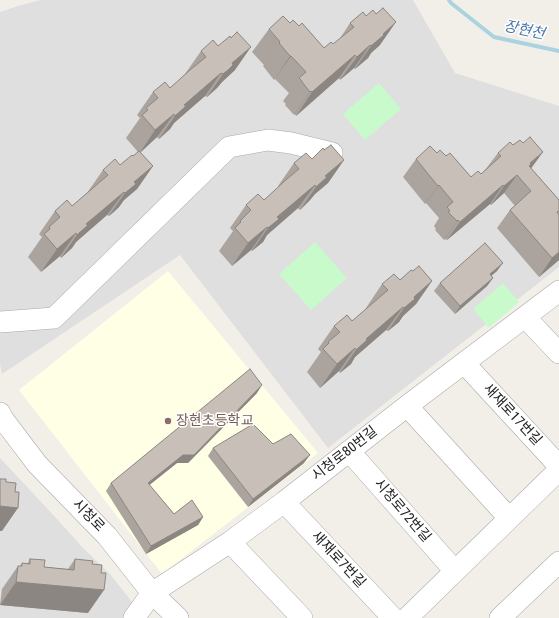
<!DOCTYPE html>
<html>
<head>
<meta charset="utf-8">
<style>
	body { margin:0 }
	canvas { display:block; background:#f2efe9 }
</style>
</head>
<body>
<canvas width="559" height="618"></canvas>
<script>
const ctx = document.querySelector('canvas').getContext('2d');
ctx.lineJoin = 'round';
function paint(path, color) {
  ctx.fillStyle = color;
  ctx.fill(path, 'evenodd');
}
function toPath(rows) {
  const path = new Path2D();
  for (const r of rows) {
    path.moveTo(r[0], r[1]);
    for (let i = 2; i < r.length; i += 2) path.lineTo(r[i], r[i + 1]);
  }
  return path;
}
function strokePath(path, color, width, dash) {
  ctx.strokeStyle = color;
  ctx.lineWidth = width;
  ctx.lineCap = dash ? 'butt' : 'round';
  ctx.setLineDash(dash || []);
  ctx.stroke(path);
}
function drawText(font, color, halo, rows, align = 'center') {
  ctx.font = font + ' "Roboto Condensed","Noto Sans KR",sans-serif';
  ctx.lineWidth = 3;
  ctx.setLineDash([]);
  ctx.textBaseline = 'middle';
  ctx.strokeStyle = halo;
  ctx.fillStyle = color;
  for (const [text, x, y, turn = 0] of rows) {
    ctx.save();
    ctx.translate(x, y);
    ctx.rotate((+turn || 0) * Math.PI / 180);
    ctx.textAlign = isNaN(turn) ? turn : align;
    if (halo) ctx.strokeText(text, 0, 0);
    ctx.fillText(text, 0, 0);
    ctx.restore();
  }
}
paint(toPath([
	[41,0,413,0,455,73,559,106,559,267,328,448,180,255,2,374,0,364,0,12,21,5],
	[0,458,57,519,83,548,110,574,132,602,125,618,0,618]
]), '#e0dfdf');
paint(toPath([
	[168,271,318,453,162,574,19,390]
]), '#ffffe5');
paint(toPath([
	[379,83,401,109,365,140,343,114],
	[315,242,347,278,311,310,279,274],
	[503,283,519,302,489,328,473,309]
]), '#c8facc');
strokePath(toPath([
	[449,0,451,3,494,37,559,51]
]), '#aad3df', 4);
const minor = toPath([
	[525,317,559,353],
	[0,322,54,318,229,147,268,140,291,143,332,153],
	[464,363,559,466],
	[407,406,509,518],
	[0,413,3,419,37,464,107,536,152,593,178,618],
	[349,451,455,571],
	[284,502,393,618],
	[230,542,302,618],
	[134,618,152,593,230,542,284,502,407,406,559,291],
	[407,618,559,470],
	[500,618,559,562]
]);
strokePath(minor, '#a9a9a9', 22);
strokePath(minor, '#fff', 21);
paint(toPath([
	[290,23,324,48,333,44,339,40,350,23,380,45,371,53,368,58,355,69,354,68,340,80,339,78,296,116,295,114,294,115,285,105,286,104,283,101,289,93,275,79,274,80,263,66,264,65,252,52,269,29],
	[201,51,235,70,222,82,217,88,207,97,205,96,174,123,170,129,159,139,157,137,140,152,153,166,137,189,124,200,119,207,114,212,109,216,107,215,76,242,72,248,61,258,60,256,41,272,28,257,42,237,39,234,55,211,72,206,87,193,103,170,120,165,133,156,138,152,126,138,140,118,137,115,153,92,170,88,185,75,185,74],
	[324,150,344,160,328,183,315,194,310,200,300,210,298,208,267,235,263,242,252,251,251,250,232,266,219,251,233,231,230,228,246,205,264,200,279,187,278,186,294,163,312,159],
	[437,153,446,156,471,177,481,174,485,170,498,153,531,168,559,200,559,260,539,277,497,228,510,210,515,206,504,193,491,205,490,204,447,240,445,239,444,240,435,230,436,229,434,226,439,218,426,203,425,204,403,177,416,159],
	[413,271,432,281,416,304,403,316,399,322,393,327,388,331,386,330,355,357,351,364,340,373,339,371,320,388,307,372,321,352,318,349,334,326,352,321,367,309,366,308,382,284,400,280],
	[497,271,491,276,493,278,487,286,455,314,434,291,440,283],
	[257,393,188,463,177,463,149,485,174,514,203,517,198,525,146,554,106,491,111,483],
	[273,444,304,463,248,507,208,456,213,448],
	[30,559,44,567,68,569,75,559,88,613,0,605,2,589,18,566,20,566,22,563,27,564]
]), '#aba49e');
paint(toPath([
	[396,22,380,45,371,53,368,58,355,69,371,46,383,34],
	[370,45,354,68,340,80,357,57],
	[251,47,235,70,222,82,217,88,207,97,223,74,232,63],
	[355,55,339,78,296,116,312,92],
	[290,56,291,56,274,80],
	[221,73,205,96,174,123,170,129,159,139,175,116,184,105],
	[311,91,295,114,294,115,310,92],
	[174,114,157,137,139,154,155,130],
	[543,152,530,170,521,179,530,163],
	[344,160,328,183,315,194,310,200,300,210,316,187,325,176],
	[153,166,137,189,124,200,119,207,109,216,125,193,134,182],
	[517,175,504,193,491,205,504,186],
	[315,185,298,208,267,235,263,242,252,251,268,228,277,217],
	[439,185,426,203,425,204,438,186],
	[503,185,490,204,447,240,460,222],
	[124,192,107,215,76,242,72,248,61,258,77,235,86,224],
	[458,220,445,239,444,240,457,221],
	[267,227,251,250,232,266,248,243],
	[76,233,60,256,41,272,57,249],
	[559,252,559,260,539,277,552,258],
	[503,263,497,271,484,282,490,274],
	[493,278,487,286,455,314,460,306],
	[432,281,416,304,403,316,399,322,388,331,404,308,414,297],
	[403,307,386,330,355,357,351,364,340,373,356,350,366,339],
	[355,348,339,371,320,388,337,364],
	[262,385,257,393,188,463,177,463,142,491,148,483],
	[310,455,304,463,248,507,253,499],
	[0,506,18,508,2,531,0,531],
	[203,517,198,525,146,554,151,546],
	[16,582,104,590,88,613,0,605]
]), '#8b8681');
const building = toPath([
	[383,8,396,22,383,34,384,35,371,46,370,45,357,57,355,55,312,92,311,91,310,92,302,82,302,81,299,78,306,72,291,56,290,56,279,43,280,42,269,29,283,16,290,23,293,20,299,26,302,23,324,48,331,42,333,44,354,27,350,23,363,12,366,16,373,10,376,14,383,8],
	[237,32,251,47,232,63,233,65,228,70,223,74,221,73,184,105,186,106,175,116,174,114,155,130,142,115,148,110,146,108,158,98,153,92,165,82,170,88,190,70,206,57,201,51,213,40,218,46,230,36,231,38,237,32],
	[530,137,543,152,530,163,531,164,529,166,559,200,559,211,557,212,559,215,559,252,552,258,510,210,531,191,517,175,504,186,503,185,460,222,458,220,457,221,448,212,450,211,447,207,453,202,439,185,438,186,416,159,430,146,437,153,440,150,446,156,450,153,471,177,478,171,481,174,501,156,498,153,510,142,513,145,520,140,523,143,530,137],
	[331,145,344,160,325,176,327,177,316,187,315,185,277,217,279,219,268,228,267,227,248,243,235,228,241,222,240,221,251,210,246,205,258,194,264,200,287,179,299,169,294,163,306,153,312,159,323,148,324,150,331,145],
	[139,151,153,166,134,182,136,184,130,189,125,193,124,192,86,224,88,225,77,235,76,233,57,249,44,234,50,229,49,227,60,217,55,211,67,200,72,206,108,175,103,170,115,159,120,165,132,155,133,156,139,151],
	[485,243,503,263,490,274,493,278,460,306,440,283,485,243],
	[419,266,432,281,414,297,415,299,410,303,404,308,403,307,366,339,367,340,356,350,355,348,337,364,323,349,329,343,328,342,340,332,334,326,347,315,352,321,388,290,382,284,394,274,400,280,411,270,413,271,419,266],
	[250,369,262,385,194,455,183,455,148,483,174,514,192,500,203,517,151,546,111,483,250,369],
	[253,424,273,444,291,434,310,455,253,499,213,448,253,424],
	[0,479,6,479,6,482,16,483,15,492,19,492,18,508,0,506,0,479],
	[30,559,45,560,44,567,74,570,75,559,93,561,92,564,102,565,101,573,106,573,104,590,16,582,18,566,22,566,22,563,30,564,30,559]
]);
paint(building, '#c7bfb8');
strokePath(building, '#8b8681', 1);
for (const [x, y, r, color] of [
	[168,421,4,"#8d6e63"]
]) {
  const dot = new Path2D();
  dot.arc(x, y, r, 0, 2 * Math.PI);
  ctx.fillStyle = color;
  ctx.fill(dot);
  strokePath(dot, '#fff', 1.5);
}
drawText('14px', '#222', '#fff', [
	["새재로17번길",512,415,47],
	["시청로80번길",345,454,-38],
	["시청로72번길",402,511,49],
	["시청로",88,516,46],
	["새재로7번길",338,560,47]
]);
drawText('14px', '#785e54', '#fff', [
	["장현초등학교",176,421]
], 'left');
drawText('italic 15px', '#4a7aab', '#fff', [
	["장현천",524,31,12]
]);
</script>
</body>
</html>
